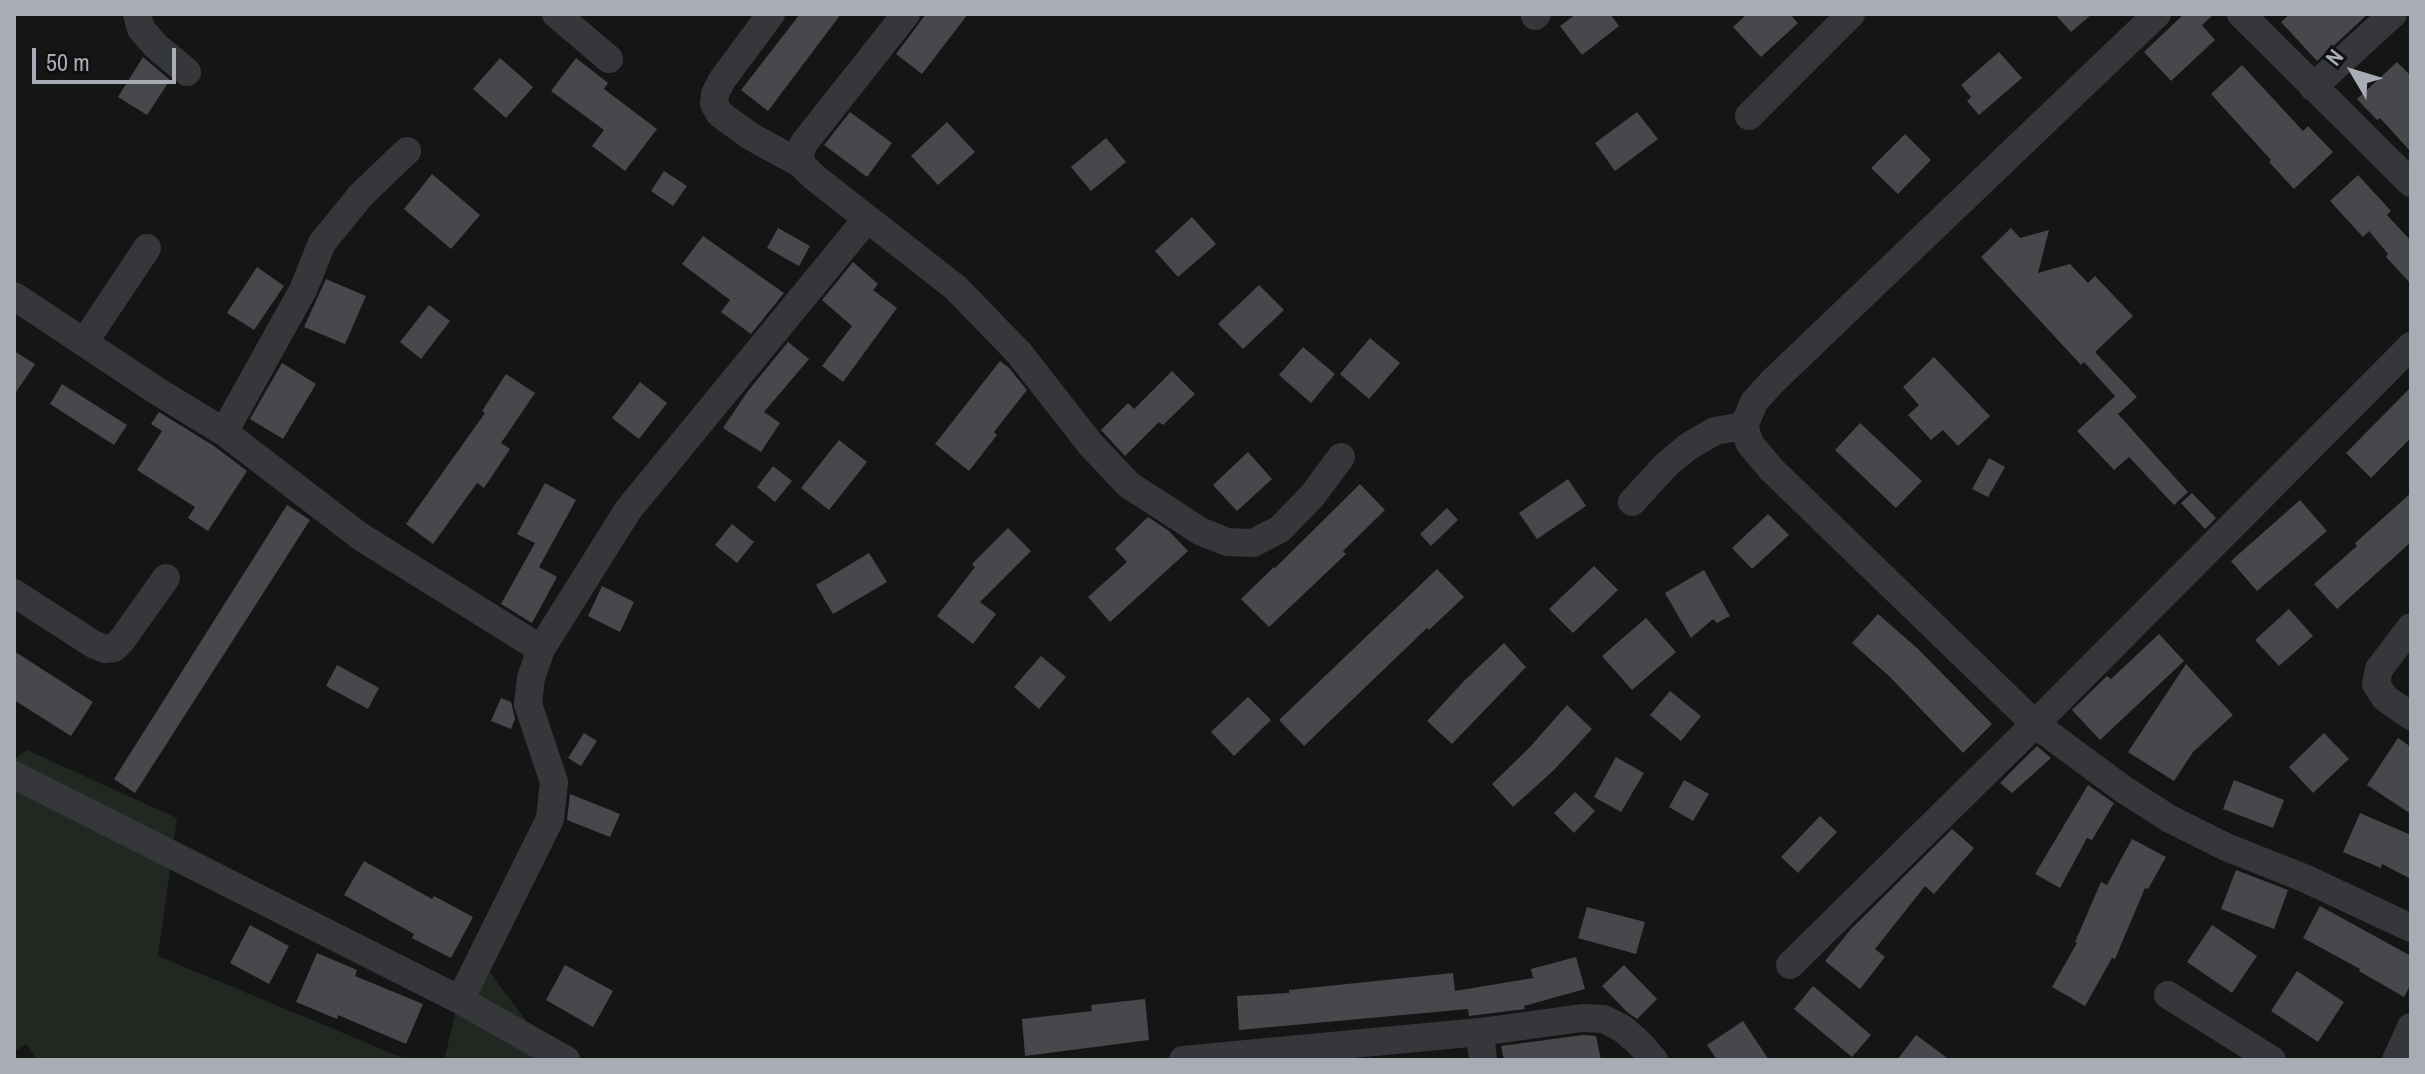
<!DOCTYPE html>
<html>
<head>
<meta charset="utf-8">
<style>
	body { margin:0 }
	#map { position:relative; width:2425px; height:1074px; overflow:hidden; background:#151516; font-family:"Archivo Narrow",sans-serif }
	canvas { display:block }
	.frame { position:absolute; inset:0; border:16px solid #a8adb5; pointer-events:none }
	.north { position:absolute; left:2313px; top:32px; width:80px; height:80px; -webkit-text-stroke:6px #101011; paint-order:stroke; rotate:308deg; font-size:22px; font-weight:700; line-height:32px; text-align:center; color:#a8adb5 }
	.north::after { content:''; display:block; margin:auto; width:28px; height:36px; background:#a8adb5; clip-path:polygon(50% 0,100% 100%,50% 72%,0 100%) }
	.scale { position:absolute; left:32px; top:48px; width:144px; height:36px; box-sizing:border-box; border:4px solid #a8adb5; border-top:0; padding-left:10px; font-size:24px; line-height:28px; white-space:nowrap; color:#a8adb5; -webkit-text-stroke:6px #101011; paint-order:stroke }
</style>
</head>
<body>
<div id="map">
<canvas width="2425" height="1074"></canvas>
<div class="frame"></div>
<div class="north">N</div>
<div class="scale">50 m</div>
</div>
<script>
const ctx = document.querySelector('canvas').getContext('2d');
ctx.lineJoin = 'round';
function paint(path, color) {
  ctx.fillStyle = color;
  ctx.fill(path, 'evenodd');
}
function toPath(rows) {
  const path = new Path2D();
  for (const r of rows) {
    path.moveTo(r[0], r[1]);
    for (let i = 2; i < r.length; i += 2) path.lineTo(r[i], r[i + 1]);
  }
  return path;
}
function strokePath(path, color, width, dash) {
  ctx.strokeStyle = color;
  ctx.lineWidth = width;
  ctx.lineCap = dash ? 'butt' : 'round';
  ctx.setLineDash(dash || []);
  ctx.stroke(path);
}
paint(toPath([
	[27,750,177,818,158,956,408,1060,37,1060,26,1044,14,1052,14,887,16,882,14,880,14,759],
	[471,948,556,1060,444,1060]
]), '#212822');
paint(toPath([
	[800,14,841,14,768,111,741,90],
	[926,14,968,14,922,74,896,54],
	[1576,14,1610,14,1619,26,1582,55,1560,26],
	[1747,14,1790,14,1798,23,1761,57,1733,27],
	[2055,14,2092,14,2071,32],
	[2184,14,2214,14,2202,25,2215,40,2171,81,2144,52],
	[2290,14,2368,14,2317,61,2281,22],
	[1999,52,2022,78,1979,115,1967,101,1971,97,1961,85],
	[143,57,170,80,147,115,118,97],
	[500,58,533,87,506,118,473,89],
	[576,58,608,83,604,89,657,129,625,171,592,146,604,130,551,91],
	[2397,62,2411,76,2411,152,2380,118,2377,120,2357,99],
	[2242,65,2303,131,2308,126,2333,152,2294,189,2269,162,2271,160,2211,94],
	[850,112,892,143,867,177,824,145],
	[1637,112,1658,139,1615,171,1595,143],
	[947,122,975,152,938,185,911,156],
	[1905,134,1931,160,1898,194,1871,168],
	[1106,138,1126,162,1091,191,1071,167],
	[664,171,687,186,673,206,651,191],
	[432,174,480,215,451,249,404,209],
	[2358,175,2391,211,2387,215,2411,241,2411,284,2386,257,2388,254,2369,231,2363,237,2330,201],
	[1192,217,1216,244,1178,277,1155,251],
	[778,228,810,246,799,266,767,248],
	[2011,228,2020,238,2049,230,2038,273,2070,264,2088,283,2095,276,2133,316,2095,352,2137,397,2118,414,2188,492,2174,505,2129,457,2114,470,2077,431,2115,396,2084,362,2081,365,1981,257],
	[703,236,784,293,751,334,721,312,730,300,682,264],
	[853,262,878,284,873,290,897,308,843,382,822,366,852,326,822,300],
	[257,267,284,286,254,330,227,313],
	[326,279,366,296,345,344,304,327],
	[1259,285,1284,310,1243,349,1218,324],
	[429,305,450,321,421,359,400,342],
	[1370,338,1400,363,1369,399,1340,374],
	[788,342,809,359,764,412,780,423,761,452,723,428,748,391],
	[1303,347,1335,374,1311,403,1279,375],
	[14,351,35,364,14,395],
	[1934,357,1990,416,1958,446,1943,430,1931,440,1908,415,1919,405,1903,387],
	[1000,361,1009,368,1027,390,994,432,997,435,969,471,935,444],
	[282,363,316,384,283,439,250,419],
	[1172,371,1195,394,1163,425,1159,422,1125,456,1101,430,1128,403,1134,409],
	[506,374,535,393,501,443,510,449,484,488,477,483,433,544,406,524,485,413,482,411],
	[640,382,667,403,639,439,612,418],
	[62,384,127,425,114,445,50,404],
	[2411,387,2411,438,2371,478,2346,453],
	[159,412,214,446,247,471,208,531,188,518,195,507,137,470,162,431,151,424],
	[1860,423,1922,481,1896,508,1835,450],
	[839,440,867,462,829,510,801,488],
	[1248,452,1272,479,1237,511,1213,485],
	[1989,458,2005,467,1988,497,1972,489],
	[773,466,792,481,775,502,757,487],
	[1568,479,1586,506,1537,539,1519,513],
	[545,483,576,500,539,567,557,577,532,623,501,604,535,543,517,534],
	[1360,484,1385,510,1343,551,1346,554,1269,627,1241,599,1274,567,1275,568],
	[2192,493,2216,518,2205,529,2181,503],
	[2411,493,2411,542,2337,609,2314,584,2357,546,2355,543],
	[2300,500,2327,531,2257,591,2231,561],
	[287,505,310,520,135,793,114,779],
	[1447,508,1458,520,1431,546,1420,534],
	[1768,514,1789,535,1752,569,1732,548],
	[1148,517,1169,531,1188,551,1110,622,1088,597,1127,562,1115,549],
	[732,524,754,542,737,563,715,545],
	[1008,528,1031,551,980,602,996,614,973,644,937,616,975,567,972,564],
	[869,553,887,582,833,614,816,585],
	[1594,566,1618,590,1573,633,1549,609],
	[1437,569,1464,597,1429,630,1427,628,1304,746,1279,720],
	[1704,570,1730,616,1717,623,1713,619,1691,638,1665,593],
	[602,586,634,602,620,632,588,616],
	[2289,609,2313,636,2279,666,2255,640],
	[1878,614,1917,648,1992,724,1963,753,1890,677,1852,643],
	[1646,618,1676,652,1632,690,1602,656],
	[2159,634,2184,661,2100,740,2072,710,2107,676,2111,679],
	[1504,643,1526,667,1452,744,1427,721,1464,681],
	[14,651,93,702,71,736,14,700],
	[1041,656,1066,677,1039,709,1014,687],
	[2186,664,2233,715,2193,752,2174,781,2128,752],
	[337,665,379,688,368,709,326,686],
	[1670,691,1701,716,1681,741,1650,715],
	[1248,697,1271,720,1234,756,1211,732],
	[501,698,511,702,515,719,511,729,491,721],
	[1567,705,1592,729,1554,770,1513,807,1492,784,1530,747],
	[584,733,597,741,581,766,568,758],
	[2324,733,2349,759,2313,793,2289,767],
	[2398,738,2411,747,2411,814,2367,785],
	[2037,746,2051,758,2012,793,2000,783],
	[1616,757,1644,773,1621,812,1594,797],
	[1684,780,1709,794,1693,821,1669,807],
	[2234,780,2284,800,2273,828,2223,809],
	[2088,785,2114,803,2092,840,2087,838,2060,888,2035,874],
	[1575,792,1595,811,1574,833,1554,813],
	[570,794,620,814,610,837,567,820],
	[2360,813,2411,835,2411,879,2382,864,2381,868,2343,852],
	[1820,816,1837,832,1798,873,1781,857],
	[1952,829,1974,848,1934,894,1925,886,1875,949,1885,957,1860,989,1825,961,1851,929],
	[2132,839,2166,857,2148,889,2145,888,2115,959,2112,958,2085,1006,2052,987,2077,943,2075,942,2101,882,2107,885],
	[364,861,432,899,434,896,473,917,451,958,412,938,414,934,344,895],
	[2236,870,2288,890,2274,929,2221,909],
	[2320,906,2411,956,2411,984,2404,997,2359,971,2360,969,2303,938],
	[1587,907,1645,922,1636,954,1578,938],
	[250,925,289,946,269,984,230,963],
	[2212,925,2257,956,2232,993,2187,962],
	[317,953,357,970,355,976,423,1004,406,1044,338,1015,337,1019,296,1002],
	[1576,957,1585,989,1524,1006,1525,1009,1469,1016,1468,1009,1239,1030,1237,996,1289,993,1289,990,1453,973,1455,991,1533,978,1531,969],
	[565,965,613,991,593,1027,546,1000],
	[1624,965,1657,999,1637,1019,1627,1012,1602,986],
	[2297,971,2344,1002,2318,1042,2271,1011],
	[1813,986,1871,1035,1852,1057,1794,1009],
	[1145,999,1149,1040,1025,1056,1022,1019,1092,1011,1091,1005],
	[1743,1021,1769,1060,1717,1060,1707,1045],
	[1583,1035,1596,1036,1601,1060,1504,1060,1501,1046],
	[1916,1035,1950,1060,1897,1060]
]), '#47484b');
strokePath(toPath([
	[137,14,141,29,156,46,187,72],
	[556,14,609,59],
	[771,14,722,80,715,94,714,104,720,114,750,136,801,164],
	[906,14,804,143,800,153,801,164,814,177,956,288,1019,353,1091,445,1129,485,1200,531,1227,542,1253,543,1280,529,1312,496,1341,457],
	[2157,14,1772,382,1754,402,1744,426,1750,444,1772,470,2035,724,2123,789,2170,819,2226,847,2304,878,2411,928],
	[2241,14,2411,183],
	[1535,16,1537,14],
	[2313,87,2393,14],
	[1749,116,1851,14],
	[14,296,154,389,224,432,361,537,541,649],
	[85,341,147,248],
	[224,432,303,290,322,243,361,195,407,151],
	[1632,502,1667,464,1689,446,1715,431,1744,426],
	[14,593,93,644,105,649,114,648,122,640,166,578],
	[2411,627,2379,669,2376,684,2385,698,2411,716],
	[14,775,460,1000,566,1060],
	[1790,965,2035,724,2411,346],
	[2168,995,2272,1060],
	[460,1000,550,819,554,782,528,704,531,678,541,649,628,510,866,220],
	[1480,1032,1483,1060],
	[1183,1060,1480,1032,1582,1018,1604,1019,1623,1029,1639,1043,1654,1060],
	[2396,1060,2411,1027]
]), '#36373b', 28);
</script>
</body>
</html>
